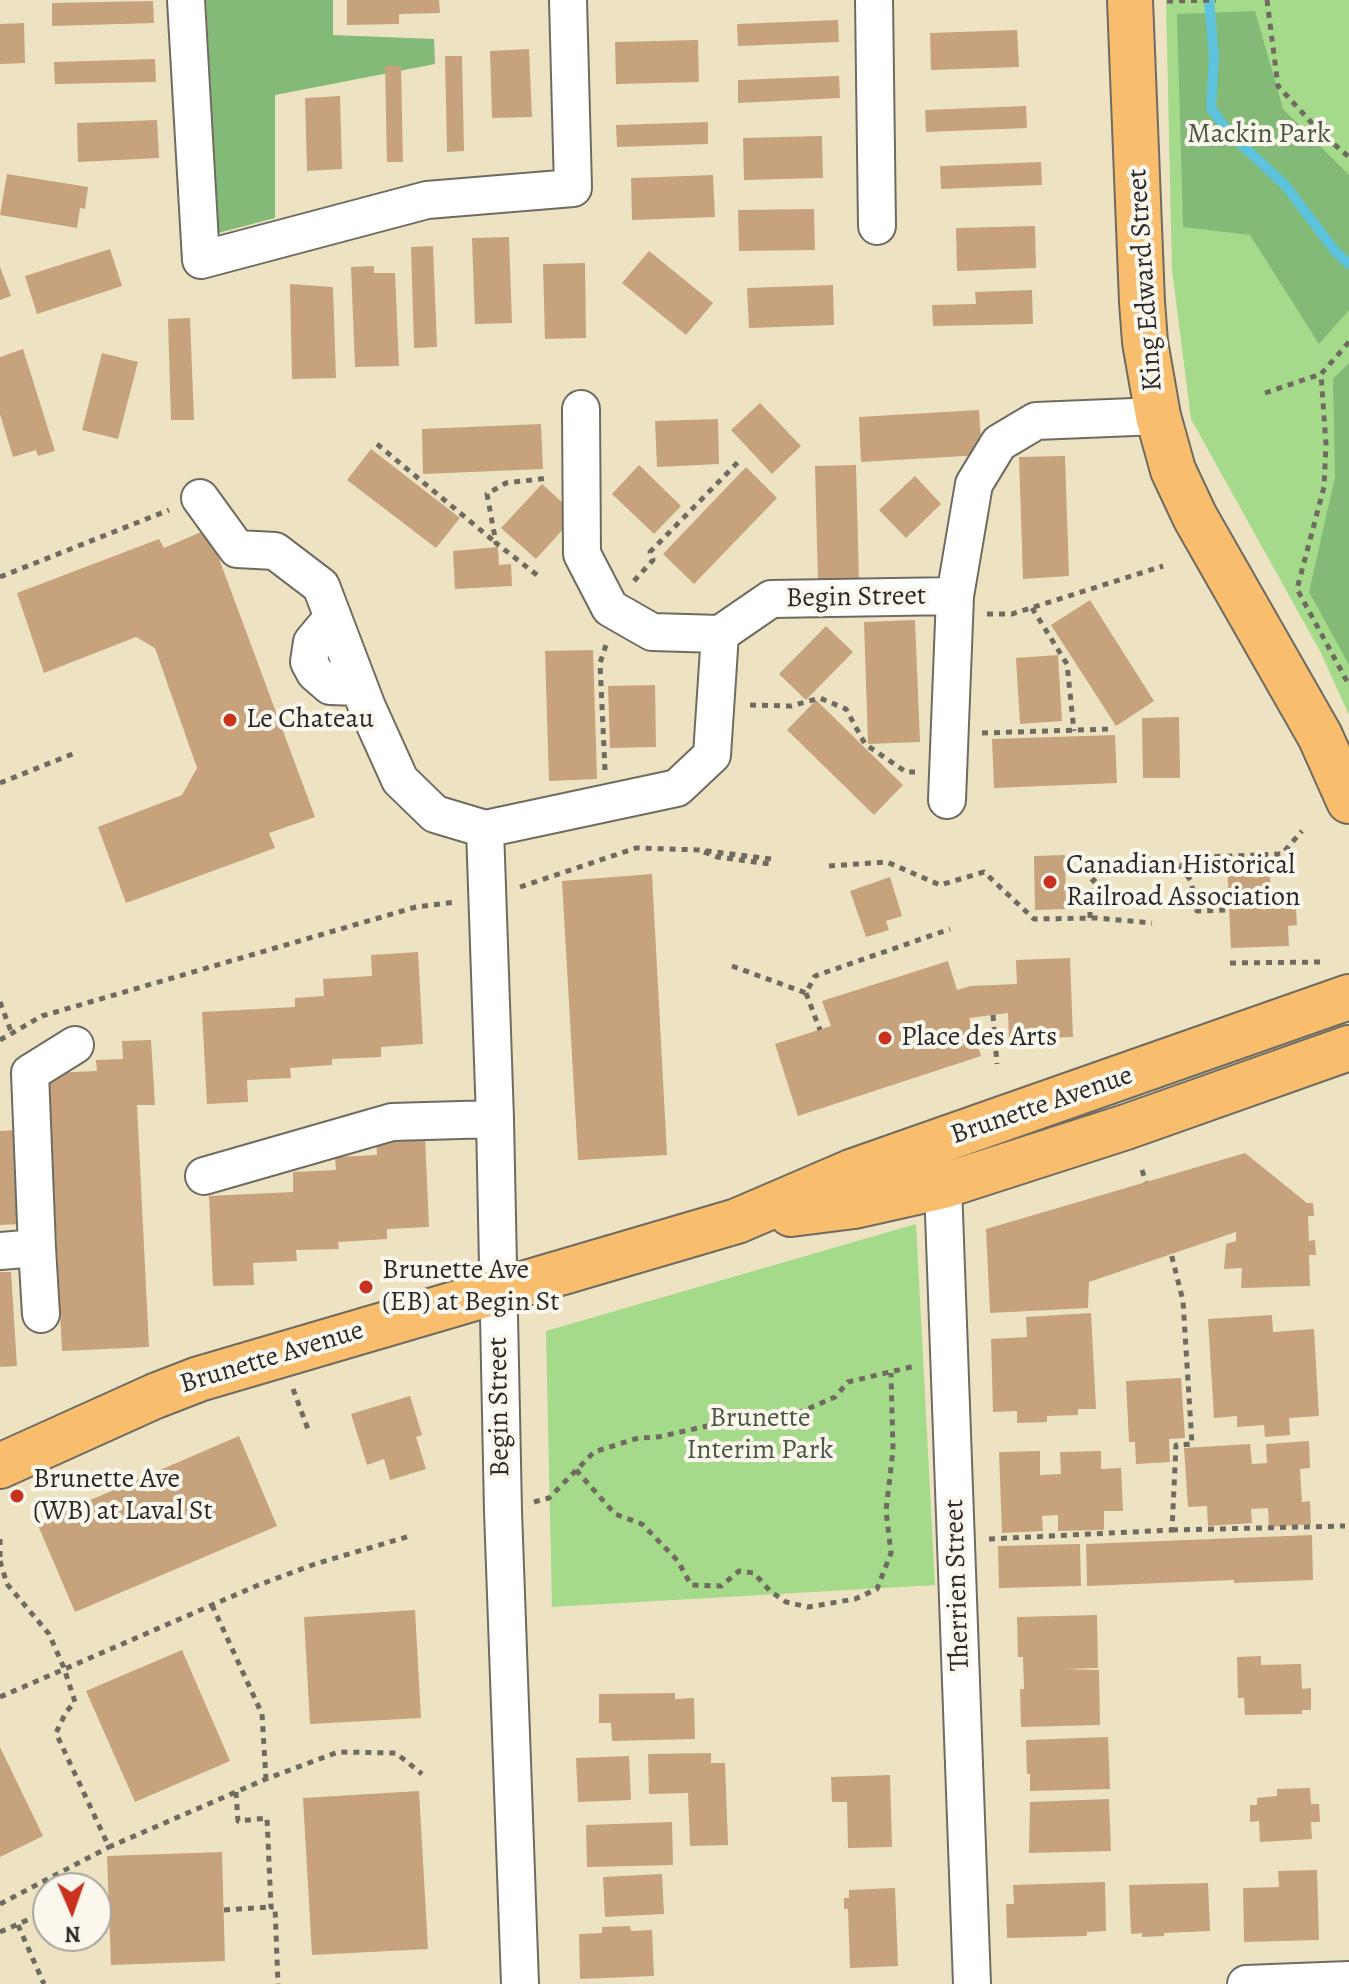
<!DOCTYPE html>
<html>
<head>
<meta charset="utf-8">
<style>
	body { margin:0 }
	#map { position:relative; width:1349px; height:1984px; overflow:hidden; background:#ede3c3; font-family:Alegreya,serif }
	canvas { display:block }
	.north { position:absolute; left:32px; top:1872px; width:80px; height:80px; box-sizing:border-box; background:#fbf7ec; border:2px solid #a8a59f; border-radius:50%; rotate:178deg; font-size:22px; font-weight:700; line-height:32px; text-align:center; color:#2b2b2b }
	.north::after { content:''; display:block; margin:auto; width:28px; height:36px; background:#c8321e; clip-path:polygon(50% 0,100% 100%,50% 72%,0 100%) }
</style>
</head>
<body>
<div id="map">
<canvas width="1349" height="1984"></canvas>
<div class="north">N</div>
</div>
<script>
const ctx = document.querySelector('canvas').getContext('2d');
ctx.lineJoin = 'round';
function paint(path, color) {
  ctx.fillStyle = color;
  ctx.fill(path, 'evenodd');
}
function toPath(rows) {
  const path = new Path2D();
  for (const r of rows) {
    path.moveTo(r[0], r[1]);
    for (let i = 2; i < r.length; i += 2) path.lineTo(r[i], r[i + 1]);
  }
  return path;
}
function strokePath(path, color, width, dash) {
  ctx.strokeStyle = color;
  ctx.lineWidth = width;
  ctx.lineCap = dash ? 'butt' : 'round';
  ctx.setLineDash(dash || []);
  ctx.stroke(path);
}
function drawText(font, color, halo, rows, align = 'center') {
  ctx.font = font + ' Alegreya,serif';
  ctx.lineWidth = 8;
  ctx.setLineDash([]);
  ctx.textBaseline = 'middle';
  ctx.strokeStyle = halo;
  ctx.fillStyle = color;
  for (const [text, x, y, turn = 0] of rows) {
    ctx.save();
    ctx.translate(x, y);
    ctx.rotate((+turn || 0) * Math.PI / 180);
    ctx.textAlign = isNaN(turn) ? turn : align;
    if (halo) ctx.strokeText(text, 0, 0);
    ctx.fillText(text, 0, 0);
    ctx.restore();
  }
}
paint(toPath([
	[1166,0,1349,0,1349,715,1321,653,1191,419,1172,270],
	[916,1224,935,1585,552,1607,546,1331]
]), '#a5da8b');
paint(toPath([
	[206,0,333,0,333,35,434,39,435,64,275,95,275,218,218,233],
	[1255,11,1283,109,1349,175,1349,310,1319,344,1250,235,1183,227,1177,14],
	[1349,363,1349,665,1309,592,1335,477,1333,379]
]), '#84ba77');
strokePath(toPath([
	[1209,0,1214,57,1211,108,1228,132,1285,185,1335,251,1349,264]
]), '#5ec3dc', 10);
paint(toPath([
	[347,0,439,0,440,13,399,14,399,24,347,25],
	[153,1,154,23,52,26,52,3],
	[838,20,839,42,738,46,737,24],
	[24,23,25,63,0,64,0,24],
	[1017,30,1019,67,931,70,930,33],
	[698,40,699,82,616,84,615,42],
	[529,49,532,117,492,118,490,51],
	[445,56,462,56,464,151,447,152],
	[155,59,156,82,55,84,54,62],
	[385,66,401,66,403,162,387,162],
	[839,76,840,98,738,103,738,80],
	[340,96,342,169,307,171,305,98],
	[1026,106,1027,128,926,132,925,110],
	[157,120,159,158,78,162,77,123],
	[708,122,708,144,617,147,616,125],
	[822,136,823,178,744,180,743,138],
	[1041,162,1042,185,941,189,940,166],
	[7,174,88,187,85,209,80,208,77,228,0,215],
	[713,175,715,217,632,220,631,178],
	[814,209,815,250,739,251,738,210],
	[1035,226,1036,268,957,271,956,228],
	[509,237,512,323,475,324,472,238],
	[433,246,437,347,414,348,411,247],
	[110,249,122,286,37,314,25,276],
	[649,251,713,303,686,335,622,283],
	[585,263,586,338,545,339,543,264],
	[374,266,374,273,395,273,399,366,355,367,351,267],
	[0,267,11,296,0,300],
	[290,284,333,287,336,378,292,379],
	[833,285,834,325,749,328,747,288],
	[1032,290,1033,324,933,326,932,305,976,304,975,292],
	[190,318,194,420,171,420,168,319],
	[23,349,55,451,38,456,36,450,13,457,0,414,0,357],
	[102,353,138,362,118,439,82,430],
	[760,403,801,446,772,474,731,430],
	[979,410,982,455,861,462,859,417],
	[718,419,719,464,657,467,655,421],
	[541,424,543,469,423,474,422,429],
	[371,449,460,518,436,548,347,480],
	[1065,456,1069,576,1023,579,1019,457],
	[639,465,681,506,654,534,612,494],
	[856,465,859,583,818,584,815,466],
	[746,467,777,498,694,584,663,554],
	[915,476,941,504,906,538,879,510],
	[542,484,576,515,536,559,501,528],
	[208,529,315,817,269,833,275,848,126,903,98,827,182,795,197,768,155,648,136,637,44,673,17,593,159,539,164,548],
	[498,547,499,565,511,564,512,586,455,589,453,551],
	[1090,600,1154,701,1116,726,1051,625],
	[915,620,920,742,868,744,864,622],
	[826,626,853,652,806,700,779,674],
	[593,650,597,779,549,781,545,651],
	[1058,655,1062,721,1020,724,1016,658],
	[655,685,656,747,610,748,608,686],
	[816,700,903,785,874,815,787,730],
	[1179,717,1180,778,1143,778,1142,718],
	[1115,735,1117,783,994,788,992,739],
	[1065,855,1066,909,1035,910,1034,856],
	[1269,863,1271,890,1286,889,1286,894,1295,893,1297,925,1288,926,1289,946,1231,948,1227,865],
	[652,874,667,1155,578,1160,562,881],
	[890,877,902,916,886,921,889,930,866,937,850,891],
	[418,952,423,1044,381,1047,381,1057,332,1059,332,1065,290,1068,291,1078,247,1080,248,1102,207,1104,202,1012,295,1007,295,998,324,996,323,979,372,976,371,955],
	[1070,958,1073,1037,1009,1039,1008,1013,969,1018,981,1056,798,1116,775,1044,831,1026,822,1001,948,961,957,990,970,986,1017,984,1016,960],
	[151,1040,155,1105,137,1105,149,1347,62,1351,48,1073,97,1071,96,1060,123,1059,122,1041],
	[17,1130,21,1224,0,1225,0,1131],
	[425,1135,429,1227,387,1229,387,1239,338,1242,339,1249,296,1250,297,1261,253,1263,254,1285,213,1286,209,1196,293,1192,293,1172,336,1170,335,1157,377,1155,376,1137],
	[1245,1153,1307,1203,1313,1203,1314,1216,1308,1216,1309,1241,1315,1240,1316,1255,1309,1255,1310,1286,1241,1288,1242,1268,1224,1269,1226,1244,1236,1241,1236,1232,1089,1282,1088,1308,990,1313,986,1229],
	[0,1272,11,1272,17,1366,0,1367],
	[1091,1313,1096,1409,1078,1409,1078,1415,1047,1416,1047,1422,1017,1423,1017,1411,993,1412,991,1339,1027,1337,1026,1317],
	[1272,1315,1273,1332,1314,1329,1319,1416,1289,1418,1290,1435,1265,1437,1264,1425,1237,1427,1237,1416,1214,1418,1208,1319],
	[1181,1378,1185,1438,1169,1439,1170,1462,1136,1464,1135,1442,1129,1442,1126,1381],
	[410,1396,422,1435,416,1437,426,1469,390,1480,384,1459,367,1465,351,1414],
	[239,1436,277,1526,75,1612,37,1523],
	[1309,1441,1310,1468,1300,1469,1302,1502,1310,1501,1311,1524,1269,1527,1268,1508,1251,1509,1252,1523,1208,1526,1207,1506,1188,1507,1184,1448,1250,1444,1252,1464,1267,1463,1266,1444],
	[1040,1451,1040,1475,1061,1474,1060,1452,1101,1451,1101,1469,1121,1468,1123,1511,1104,1511,1104,1530,1058,1531,1058,1515,1042,1516,1043,1531,1002,1533,999,1452],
	[1312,1535,1313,1580,1234,1583,1234,1580,1087,1586,1086,1544],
	[1080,1544,1081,1586,999,1588,998,1546],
	[415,1610,421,1718,310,1724,304,1617],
	[1097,1615,1098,1668,1064,1669,1099,1670,1100,1725,1021,1727,1020,1689,1024,1689,1023,1657,1018,1657,1017,1617],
	[182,1650,230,1761,135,1802,86,1691],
	[1261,1656,1261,1665,1301,1664,1302,1689,1311,1688,1311,1710,1302,1710,1302,1714,1245,1715,1244,1698,1238,1698,1237,1657],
	[675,1693,675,1699,694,1698,695,1739,612,1741,611,1723,599,1723,599,1694],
	[1108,1737,1110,1789,1030,1791,1030,1774,1027,1774,1026,1740],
	[0,1747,43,1836,0,1857],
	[711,1753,711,1763,725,1763,728,1845,690,1846,688,1793,649,1794,648,1754],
	[629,1756,631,1800,578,1802,576,1758],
	[890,1775,892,1847,848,1848,847,1802,832,1802,831,1777],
	[1310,1788,1311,1804,1319,1804,1320,1822,1311,1822,1312,1839,1260,1842,1259,1821,1250,1822,1250,1805,1257,1805,1257,1798,1277,1796,1277,1789],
	[419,1791,428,1949,312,1955,303,1798],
	[1109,1799,1111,1851,1029,1853,1030,1802],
	[672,1822,673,1865,587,1867,586,1825],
	[222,1852,225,1961,111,1965,107,1856],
	[1317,1870,1319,1940,1244,1942,1243,1888,1279,1887,1278,1871],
	[662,1874,664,1914,605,1917,603,1877],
	[1105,1882,1106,1931,1087,1932,1087,1936,1007,1938,1006,1904,1014,1904,1013,1885],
	[1208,1883,1210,1931,1164,1933,1164,1936,1142,1937,1142,1933,1131,1934,1129,1885],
	[895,1888,898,1966,850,1968,848,1909,844,1909,844,1898,849,1898,849,1890],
	[630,1926,631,1931,652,1930,654,1976,580,1979,579,1934,602,1933,602,1927]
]), '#c6a37c');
const minor = toPath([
	[186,0,201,260,427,200,573,188,568,0],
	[874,0,877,226],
	[581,409,582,554,610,608,652,632,720,634],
	[200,498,237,549,275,551,321,586,367,707,400,780,435,814,485,829,677,788,712,755,720,634,771,599,955,596],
	[333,617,312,642,309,662,315,673,330,686,359,687],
	[947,800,955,596,974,484,999,443,1036,421,1158,416],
	[485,829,495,1119,503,1511,520,1984],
	[204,1176,392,1122,495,1119],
	[943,1186,972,1984],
	[37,1248,41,1314],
	[0,1251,37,1248,30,1073,75,1045],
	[1246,1984,1349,1980]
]);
const major = toPath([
	[1130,0,1142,302,1145,342,1158,416,1173,470,1195,517,1320,736,1349,801],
	[791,1214,854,1206,943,1186,1126,1127,1349,1048],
	[0,1466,155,1396,199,1379,737,1221,851,1172,1349,997]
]);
strokePath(minor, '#6f6b60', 40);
strokePath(major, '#6f6b60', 48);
strokePath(toPath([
	[1267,0,1278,86,1320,132,1349,157],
	[1167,1,1216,0],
	[1349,342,1321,374,1326,444,1324,487,1297,589,1349,685],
	[1265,393,1321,374],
	[377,444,495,542],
	[537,575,496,543,487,494,506,483,548,478],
	[0,577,169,510],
	[634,581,653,560,650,552,741,459],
	[1032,608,1067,664,1074,731],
	[987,614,1012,614,1163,566],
	[750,705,791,706,820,698,846,709,865,744,906,772,915,772],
	[982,733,1112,729],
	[605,770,600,663,606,645],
	[0,783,75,753],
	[704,852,717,857,770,864],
	[829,866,887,862,940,885,984,872,1034,919,1097,918,1152,923],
	[1180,866,1204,857,1282,854,1302,831],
	[520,887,636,848,700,850,772,859],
	[1090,918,1090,884,1107,867,1149,859,1180,866,1191,881,1197,911,1229,910],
	[1230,963,1324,962],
	[732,966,806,993,815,976,950,929],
	[806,993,820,1030],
	[0,1002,12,1034],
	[993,1015,997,1064],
	[0,1040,42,1016,416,907,456,902],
	[1142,1170,1146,1182],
	[293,1389,309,1432],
	[576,1470,615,1514,642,1524,678,1561,691,1585,721,1586,739,1571,754,1573,770,1591,786,1602,808,1607,855,1599,877,1589,891,1553,886,1511,893,1450,891,1373],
	[534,1502,549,1498,594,1452,638,1438,658,1437,725,1422,796,1414,835,1397,848,1382,915,1366],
	[1172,1530,1345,1526],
	[0,1539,0,1558],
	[989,1539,1172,1530,1176,1445,1192,1444,1183,1301,1171,1253],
	[0,1561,7,1584,49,1634,64,1668,75,1702,66,1712,56,1733,109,1847,266,1779,338,1752,396,1753,422,1774],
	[212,1605,262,1714,266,1779],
	[0,1697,256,1586,315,1564,410,1536],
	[236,1792,238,1821,267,1818,271,1907,275,1907,278,1984],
	[0,1904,109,1847],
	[224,1910,270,1907],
	[96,1914,109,1913],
	[18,1925,44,1984],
	[0,1932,32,1918,48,1917]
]), '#6f6b60', 5, [6, 6]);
strokePath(minor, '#fff', 36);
strokePath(major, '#f9be6d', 44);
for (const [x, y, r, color] of [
	[230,720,8,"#c8321e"],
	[1050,882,8,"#c8321e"],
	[885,1038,8,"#c8321e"],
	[366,1287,8,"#c8321e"],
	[17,1496,8,"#c8321e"]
]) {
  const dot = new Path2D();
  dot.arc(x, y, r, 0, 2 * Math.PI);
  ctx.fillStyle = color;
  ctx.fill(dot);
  strokePath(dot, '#fbf7ec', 3);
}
drawText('28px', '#4a5743', '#fbf7ec', [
	["Mackin Park",1259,135],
	["Brunette",760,1419],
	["Interim Park",760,1451]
]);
drawText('28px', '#2b2b2b', '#fbf7ec', [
	["King Edward Street",1146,280,-94],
	["Begin Street",856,598,-1],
	["Brunette Avenue",1042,1106,-19],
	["Brunette Avenue",272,1358,-17],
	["Begin Street",500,1407,-91],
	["Therrien Street",958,1585,-92]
]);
drawText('28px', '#2b2b2b', '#fbf7ec', [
	["Le Chateau",246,720],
	["Canadian Historical",1066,866],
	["Railroad Association",1066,898],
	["Place des Arts",901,1038],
	["Brunette Ave",382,1271],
	["(EB) at Begin St",382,1303],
	["Brunette Ave",33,1480],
	["(WB) at Laval St",33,1512]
], 'left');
</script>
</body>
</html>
